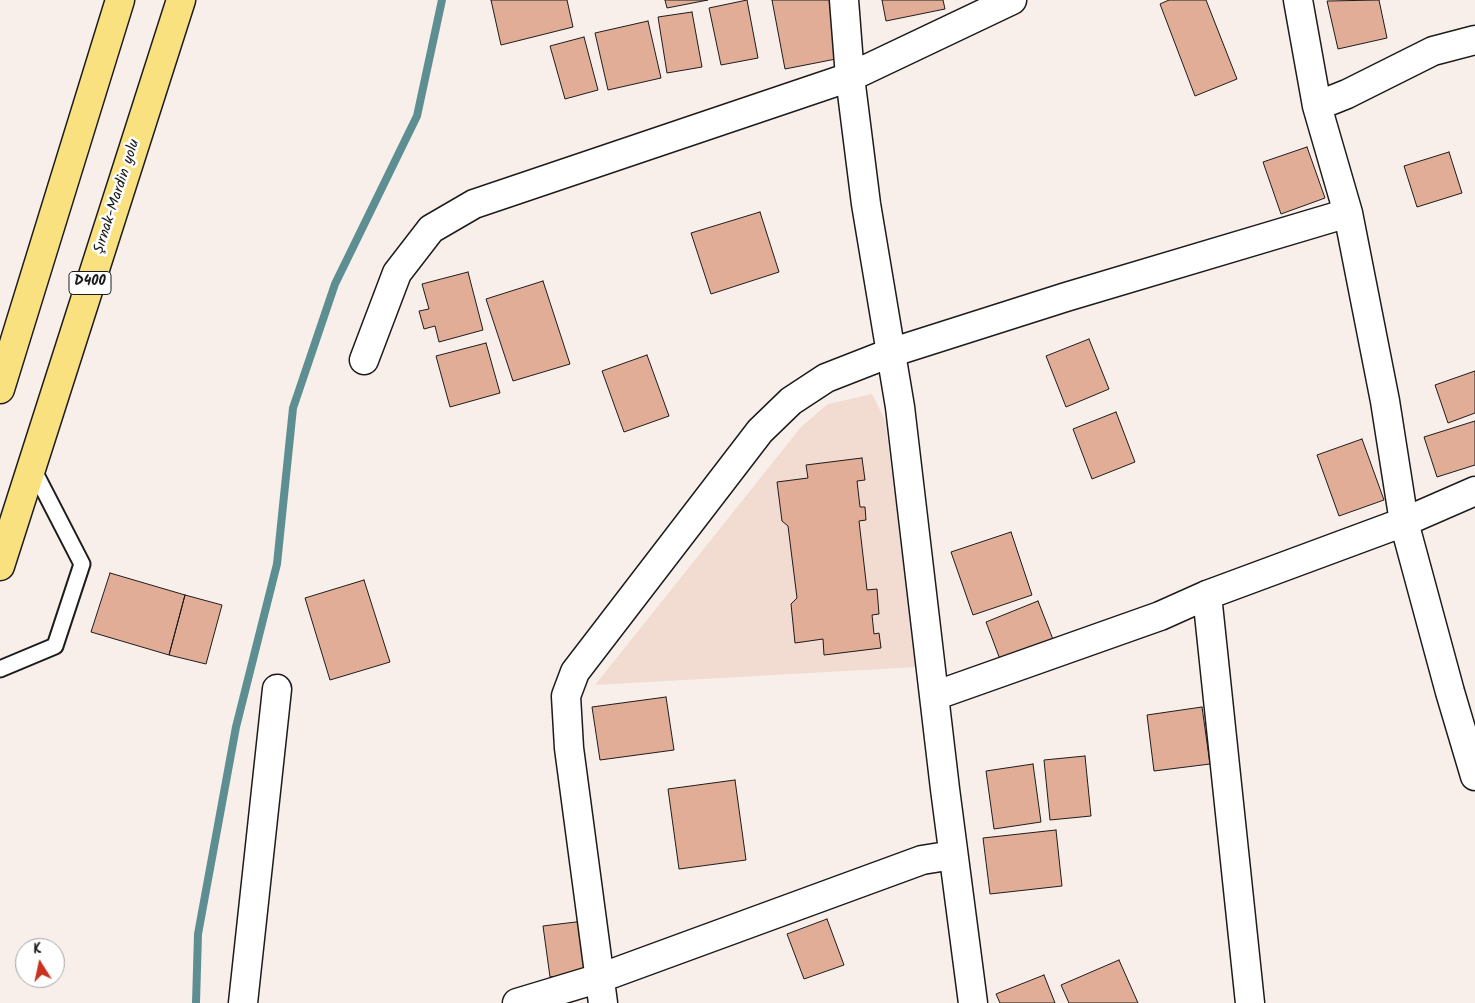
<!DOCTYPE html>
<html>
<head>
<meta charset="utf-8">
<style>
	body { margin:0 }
	#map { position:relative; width:1475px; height:1003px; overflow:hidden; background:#f9efea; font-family:Kalam,sans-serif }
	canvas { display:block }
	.north { position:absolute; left:15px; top:938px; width:50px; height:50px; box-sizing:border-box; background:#fff; border:1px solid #a4a4a4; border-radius:50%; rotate:350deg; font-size:14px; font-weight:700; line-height:20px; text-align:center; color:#1c1c1c }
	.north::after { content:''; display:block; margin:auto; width:18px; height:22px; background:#c8321e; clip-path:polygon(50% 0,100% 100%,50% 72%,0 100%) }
</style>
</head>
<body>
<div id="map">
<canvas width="1475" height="1003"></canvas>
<div class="north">K</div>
</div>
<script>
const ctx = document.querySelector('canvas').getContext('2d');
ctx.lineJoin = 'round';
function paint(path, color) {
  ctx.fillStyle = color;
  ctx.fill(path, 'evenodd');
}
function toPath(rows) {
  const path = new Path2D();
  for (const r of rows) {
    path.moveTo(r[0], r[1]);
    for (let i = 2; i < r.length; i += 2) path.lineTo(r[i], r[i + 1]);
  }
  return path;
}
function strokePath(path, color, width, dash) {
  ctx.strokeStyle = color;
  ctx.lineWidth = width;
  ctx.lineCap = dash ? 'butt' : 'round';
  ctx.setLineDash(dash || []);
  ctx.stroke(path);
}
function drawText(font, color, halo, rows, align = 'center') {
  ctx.font = font + ' Kalam,sans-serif';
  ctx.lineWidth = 5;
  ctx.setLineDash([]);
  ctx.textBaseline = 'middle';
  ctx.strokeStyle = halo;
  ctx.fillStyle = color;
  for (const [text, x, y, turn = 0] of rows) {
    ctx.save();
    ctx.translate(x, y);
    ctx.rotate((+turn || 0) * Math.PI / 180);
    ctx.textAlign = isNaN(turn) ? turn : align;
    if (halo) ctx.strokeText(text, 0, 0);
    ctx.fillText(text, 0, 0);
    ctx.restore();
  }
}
paint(toPath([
	[872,394,885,420,917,667,595,685,801,427,828,404]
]), '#f2dbd1');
strokePath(toPath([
	[196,1003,198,934,236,727,277,564,293,408,335,284,417,116,442,0]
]), '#5d8f92', 8);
const building = toPath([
	[491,0,567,0,573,27,501,45,491,0],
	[665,0,708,0,667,8,665,0],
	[747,0,758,58,721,65,709,8,747,0],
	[772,0,830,0,841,58,785,69,772,0],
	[882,0,943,0,945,9,886,21,882,0],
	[1169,0,1206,0,1237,79,1195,96,1160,4,1169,0],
	[1379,0,1387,38,1338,49,1327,1,1379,0],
	[692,12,702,67,667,73,658,17,692,12],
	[648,21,661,78,608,90,595,33,648,21],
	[584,37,598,90,565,99,550,46,584,37],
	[1307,147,1325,198,1281,214,1263,162,1307,147],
	[1449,152,1462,193,1417,207,1404,166,1449,152],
	[760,212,779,272,711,294,691,233,760,212],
	[468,272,483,330,439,342,435,326,424,329,419,311,429,309,422,284,468,272],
	[543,281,570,364,513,381,486,299,543,281],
	[1089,339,1109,389,1066,407,1046,356,1089,339],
	[486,343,500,393,450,407,436,356,486,343],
	[647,355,669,416,624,432,602,371,647,355],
	[1475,371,1475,413,1448,423,1435,385,1475,371],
	[1116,412,1135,462,1092,479,1073,429,1116,412],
	[1475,421,1475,465,1437,477,1424,437,1475,421],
	[1362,439,1384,500,1339,516,1317,455,1362,439],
	[862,458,865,480,857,481,860,507,865,507,866,520,859,521,867,590,877,589,879,614,872,615,874,634,879,633,881,648,824,655,823,639,795,643,791,604,797,598,788,526,782,521,777,482,808,478,806,465,862,458],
	[1011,532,1032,595,973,615,951,552,1011,532],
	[110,573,185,595,169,655,91,632,110,573],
	[364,580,390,662,330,680,305,598,364,580],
	[185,595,222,605,206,664,169,655,185,595],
	[1038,601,1054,642,1001,662,986,622,1038,601],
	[666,697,674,750,600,760,592,707,666,697],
	[1202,707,1210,764,1154,771,1147,715,1202,707],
	[1085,756,1091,816,1050,820,1044,760,1085,756],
	[1033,764,1041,822,994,829,986,771,1033,764],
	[735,780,746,860,679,869,668,789,735,780],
	[1056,830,1062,886,990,894,983,838,1056,830],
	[827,919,844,965,804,979,787,934,827,919],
	[584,921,591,972,550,977,543,926,584,921],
	[1119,960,1138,1003,1069,1003,1061,985,1119,960],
	[1044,975,1055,1003,1000,1003,996,994,1044,975]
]);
paint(building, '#e2ad96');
strokePath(building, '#1c1c1c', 1);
const service = toPath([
	[0,669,55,646,82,564,32,467]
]);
const minor = toPath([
	[844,0,850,77,866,204,900,407,945,789,973,1003],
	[1298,0,1317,106,1348,213,1385,401,1404,522,1450,692,1475,776],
	[1317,106,1347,94,1433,51,1475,40],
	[364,360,397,273,431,229,474,204,850,77,1012,0],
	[1207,595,1250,1003],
	[934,696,1160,616,1207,595,1404,522,1475,491],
	[243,1003,277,689],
	[517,1003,600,978,922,860,953,855],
	[603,1003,569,748,566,696,575,672,760,431,791,401,826,378,890,353,1066,297,1348,213]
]);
const trunk = toPath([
	[0,389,120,0],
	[0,566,181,0]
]);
strokePath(service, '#1c1c1c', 19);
strokePath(minor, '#1c1c1c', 31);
strokePath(trunk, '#1c1c1c', 31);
strokePath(service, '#fff', 15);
strokePath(minor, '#fff', 28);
strokePath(trunk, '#fae180', 28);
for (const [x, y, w] of [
	[90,283,42]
]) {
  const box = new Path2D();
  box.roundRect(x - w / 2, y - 11.5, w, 23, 4);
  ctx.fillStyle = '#fff';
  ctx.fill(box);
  strokePath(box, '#1c1c1c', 1);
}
drawText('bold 14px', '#1c1c1c', null, [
	["D400",90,283]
]);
drawText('15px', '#1c1c1c', '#fff', [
	["Şırnak-Mardin yolu",118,197,-72]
]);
</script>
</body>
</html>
